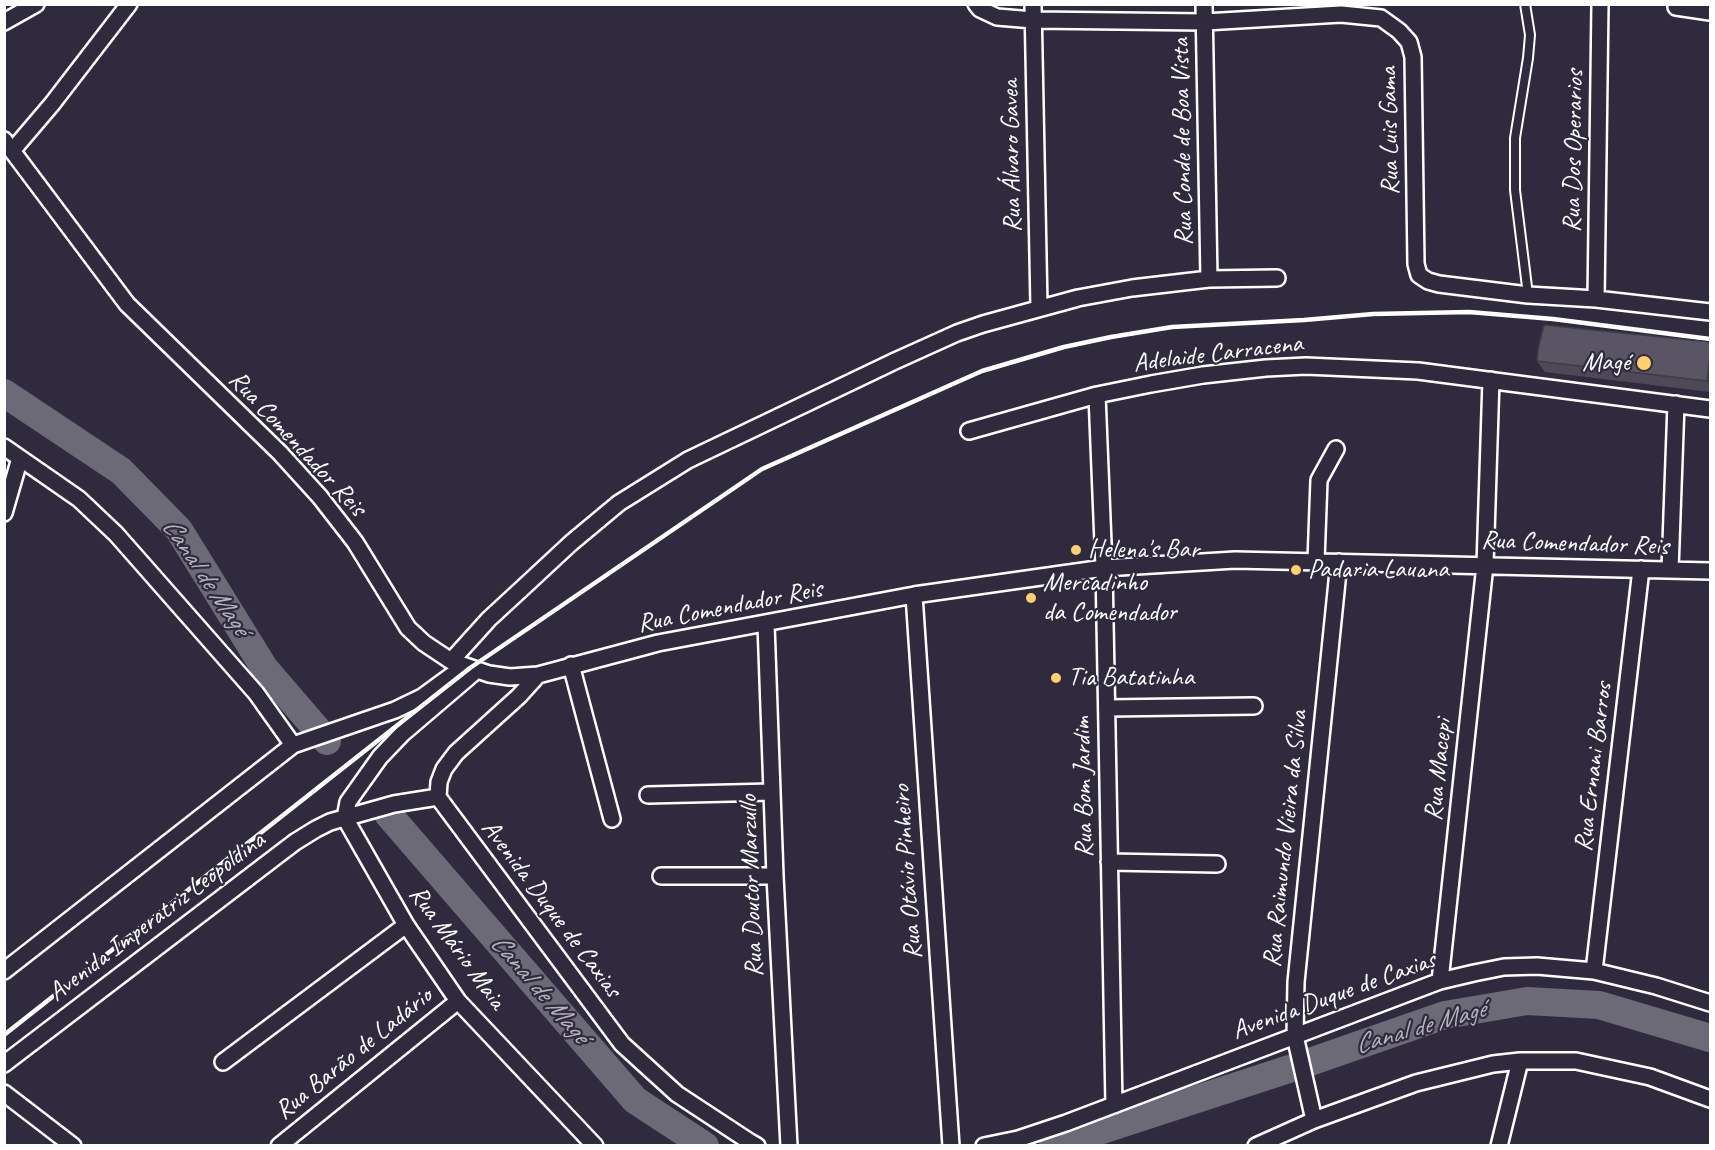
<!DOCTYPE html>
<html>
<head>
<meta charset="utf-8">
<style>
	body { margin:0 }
	#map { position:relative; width:1715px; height:1150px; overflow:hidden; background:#2f2a3d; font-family:Caveat,sans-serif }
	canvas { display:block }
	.frame { position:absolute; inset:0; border:6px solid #fff; pointer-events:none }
</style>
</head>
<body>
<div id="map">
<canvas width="1715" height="1150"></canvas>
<div class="frame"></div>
</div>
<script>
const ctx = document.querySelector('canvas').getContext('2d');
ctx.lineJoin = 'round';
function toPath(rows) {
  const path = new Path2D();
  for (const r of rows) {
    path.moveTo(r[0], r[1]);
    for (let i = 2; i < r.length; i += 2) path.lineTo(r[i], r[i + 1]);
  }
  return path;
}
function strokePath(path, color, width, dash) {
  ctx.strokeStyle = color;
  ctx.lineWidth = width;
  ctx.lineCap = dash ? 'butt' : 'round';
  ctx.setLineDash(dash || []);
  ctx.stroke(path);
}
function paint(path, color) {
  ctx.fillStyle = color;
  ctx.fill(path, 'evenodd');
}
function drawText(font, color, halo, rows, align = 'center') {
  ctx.font = font + ' Caveat,sans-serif';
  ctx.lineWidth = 4.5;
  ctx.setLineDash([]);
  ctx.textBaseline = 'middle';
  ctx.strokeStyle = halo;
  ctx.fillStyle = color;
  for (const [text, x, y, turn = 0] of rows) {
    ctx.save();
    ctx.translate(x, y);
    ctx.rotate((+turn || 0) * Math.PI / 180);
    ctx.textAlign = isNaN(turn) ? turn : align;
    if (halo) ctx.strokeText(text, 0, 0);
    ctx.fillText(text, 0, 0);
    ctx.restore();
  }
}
strokePath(toPath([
	[4,393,121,471,179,530,265,669,327,741],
	[388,814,635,1100,705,1146],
	[1307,1063,1445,1015,1527,1001,1599,1005,1710,1038],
	[1053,1146,1289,1069]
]), '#6d6a77', 28);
const lane = toPath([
	[1525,4,1530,35,1528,58,1515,138,1515,190,1528,295]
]);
const street = toPath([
	[976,4,980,9,997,17,1033,20,1205,22,1341,14,1381,18,1399,31,1409,42,1413,57,1416,264,1419,275,1428,281,1439,284,1528,295,1596,299,1710,312],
	[1033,4,1039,307],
	[1204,4,1209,279],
	[1676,7,1710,12],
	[4,22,36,4],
	[4,140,127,304,280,453,320,497,355,542,408,628,424,643,451,661,489,674,510,677,538,675,658,643,914,595,1104,568,1235,560,1710,571],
	[12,151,52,104,129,4],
	[1596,299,1600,4],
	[1097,395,1104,568,1114,1105],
	[969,431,1097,395,1151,384,1203,375,1266,368,1306,366,1418,371,1710,409],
	[4,447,79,499,116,534,256,693,293,745],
	[4,513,20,458],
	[1316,561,1319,480,1336,449],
	[1670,570,1676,404],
	[914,595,951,1146],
	[766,624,775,876,789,1146],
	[451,661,489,619,528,583,571,543,619,503,688,460,895,361,957,333,983,324,1078,298,1132,288,1209,279,1277,278],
	[571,665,612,819],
	[538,675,519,696,456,753,444,769,439,782,438,797,622,1044,677,1094,750,1142,757,1146],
	[1107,708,1254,706],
	[648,795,772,792],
	[345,818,406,925,458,1001,595,1146],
	[345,818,348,802,380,757,402,734,477,670],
	[1109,862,1217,864],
	[661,876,775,876],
	[4,971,293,745,395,710,422,697,463,667],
	[1594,971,1641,569],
	[1440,981,1485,565,1491,380],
	[223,1062,406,925],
	[4,1064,295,842,316,829,330,822,394,804,438,797],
	[4,1093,73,1146],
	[1314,1120,1295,1036,1296,982,1339,562],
	[279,1146,458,1001],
	[984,1146,1018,1139,1066,1123,1440,981,1474,973,1504,967,1537,966,1594,971,1656,986,1710,1003],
	[1256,1146,1314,1120,1416,1083,1493,1064,1520,1061,1576,1061,1650,1077,1710,1099],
	[1499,1146,1520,1061]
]);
strokePath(lane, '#fff', 12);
strokePath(street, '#fff', 20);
strokePath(lane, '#2f2a3d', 8);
strokePath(street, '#2f2a3d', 15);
strokePath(toPath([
	[4,1035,470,668,762,469,982,371,1064,347,1111,337,1172,327,1304,320,1373,314,1469,312,1553,319,1710,339]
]), '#fff', 4.5);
paint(toPath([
	[1710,342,1710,392,1545,372,1537,361]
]), '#4d4956');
paint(toPath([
	[1710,356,1710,386,1707,381]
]), '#3e3c46');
const building = toPath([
	[1544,325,1710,342,1710,356,1707,381,1537,361,1538,349,1544,325]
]);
paint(building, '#595564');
strokePath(building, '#3e3c46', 1.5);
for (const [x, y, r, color] of [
	[1644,363,8,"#ffd166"],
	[1076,550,6,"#ffd166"],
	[1296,570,6,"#ffd166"],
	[1031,598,6,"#ffd166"],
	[1056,678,6,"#ffd166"]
]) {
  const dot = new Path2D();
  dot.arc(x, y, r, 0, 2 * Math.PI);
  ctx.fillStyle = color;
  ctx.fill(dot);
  strokePath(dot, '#2f2a3d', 2);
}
drawText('26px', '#fff', '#2f2a3d', [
	["Rua Luis Gama",1390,131,-91],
	["Rua Conde de Boa Vista",1183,142,-91],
	["Rua Dos Operarios",1574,151,-89],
	["Rua Álvaro Gavea",1012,156,-91],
	["Adelaide Carracena",1218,354,-7],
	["Rua Comendador Reis",297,444,47],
	["Rua Comendador Reis",1575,544,2],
	["Rua Comendador Reis",730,607,-11],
	["Rua Ernani Barros",1594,767,-83],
	["Rua Macepi",1439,770,-84],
	["Rua Bom Jardim",1084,787,-91],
	["Rua Raimundo Vieira da Silva",1286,839,-84],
	["Rua Otávio Pinheiro",908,872,-94],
	["Rua Doutor Marzullo",752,886,-92],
	["Avenida Duque de Caxias",551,909,53],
	["Avenida Imperatriz Leopoldina",157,917,-37],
	["Rua Mário Maia",457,948,54],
	["Avenida Duque de Caxias",1334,996,-20],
	["Rua Barão de Ladário",354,1054,-39]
]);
drawText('26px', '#fff', '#2f2a3d', [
	["Magé",1630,363,"right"],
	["Helena's Bar",1088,550],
	["Padaria Lauana",1308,570],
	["Mercadinho",1043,583],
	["da Comendador",1043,613],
	["Tia Batatinha",1068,678]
], 'left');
drawText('italic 27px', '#b6b4bb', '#2f2a3d', [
	["Canal de Magé",205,577,56],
	["Canal de Magé",539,989,49],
	["Canal de Magé",1420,1028,-16]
]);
</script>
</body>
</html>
